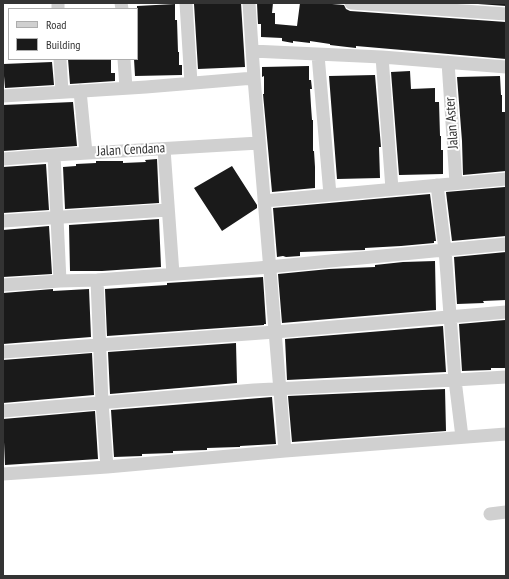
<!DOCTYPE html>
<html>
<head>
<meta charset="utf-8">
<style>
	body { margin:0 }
	#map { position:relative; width:509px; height:579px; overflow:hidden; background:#fff; font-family:"PT Sans Narrow",sans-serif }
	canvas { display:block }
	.frame { position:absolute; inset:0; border:4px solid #333; pointer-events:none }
	.legend { position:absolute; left:8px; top:8px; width:130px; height:52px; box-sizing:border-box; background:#fff; border:1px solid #adadad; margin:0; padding:5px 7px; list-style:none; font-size:12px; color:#333 }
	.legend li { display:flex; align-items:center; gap:8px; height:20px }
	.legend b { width:20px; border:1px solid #adadad }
</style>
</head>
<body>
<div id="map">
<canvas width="509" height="579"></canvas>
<div class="frame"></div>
<ul class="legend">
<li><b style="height:5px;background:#d0d0d0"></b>Road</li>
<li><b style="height:11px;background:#1a1a1a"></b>Building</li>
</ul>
</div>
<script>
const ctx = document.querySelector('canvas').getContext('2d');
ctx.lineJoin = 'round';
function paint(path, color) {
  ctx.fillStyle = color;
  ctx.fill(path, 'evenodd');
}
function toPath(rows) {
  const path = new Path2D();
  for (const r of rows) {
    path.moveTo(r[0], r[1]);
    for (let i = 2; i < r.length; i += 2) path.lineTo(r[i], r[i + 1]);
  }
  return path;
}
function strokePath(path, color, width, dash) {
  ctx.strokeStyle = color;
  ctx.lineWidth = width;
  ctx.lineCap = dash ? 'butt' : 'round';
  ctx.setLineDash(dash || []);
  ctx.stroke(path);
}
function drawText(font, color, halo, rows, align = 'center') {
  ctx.font = font + ' "PT Sans Narrow",sans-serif';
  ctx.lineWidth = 4;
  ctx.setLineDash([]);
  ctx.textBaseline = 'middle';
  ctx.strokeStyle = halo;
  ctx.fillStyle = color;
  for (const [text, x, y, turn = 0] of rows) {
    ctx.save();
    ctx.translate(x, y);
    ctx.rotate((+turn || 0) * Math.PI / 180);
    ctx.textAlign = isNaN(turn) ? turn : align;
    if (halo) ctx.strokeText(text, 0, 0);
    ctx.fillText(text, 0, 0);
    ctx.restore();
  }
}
paint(toPath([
	[241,3,245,67,198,69,194,4],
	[257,3,273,3,272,13,275,13,275,24,297,26,300,3,309,4,309,3,320,3,344,5,346,9,350,11,506,22,506,59,356,46,356,48,347,47,330,45,330,44,310,41,310,43,293,41,293,43,282,41,282,38,261,37,261,24,258,24],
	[464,3,506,3,506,6],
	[175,4,175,20,177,20,178,52,179,52,179,65,182,65,182,75,135,76,134,59,137,59,137,6],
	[68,59,111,59,111,73,115,73,115,81,70,84],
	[52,62,54,85,5,88,3,64],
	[309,66,309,80,311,80,312,89,310,89,311,106,312,120,313,120,313,151,314,151,315,167,315,188,272,192,263,94,264,94,264,76,262,77,262,67],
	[410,71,411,89,435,88,435,102,439,102,440,136,441,136,441,150,443,150,443,174,399,175,391,72],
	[375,75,381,147,379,147,380,178,337,179,329,76],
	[500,76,501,95,502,95,502,112,506,112,506,171,463,175,462,141,457,77],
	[73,102,77,146,3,151,3,105],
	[157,159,159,203,65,209,63,167,76,166,76,164,96,163,96,161,123,161,123,163,146,162,145,160],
	[46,164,49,210,3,213,3,167],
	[232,166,257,205,257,208,222,231,194,188],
	[505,187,506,236,452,241,446,192],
	[430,194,436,241,434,241,434,243,401,246,365,248,365,250,300,252,300,256,286,257,283,256,277,257,273,208],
	[159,219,161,267,102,271,70,271,69,225],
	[49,226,52,274,3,277,3,230],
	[506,252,506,300,483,301,484,303,457,304,454,257],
	[435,261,436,310,282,323,278,274,329,269,375,267,375,265,403,262],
	[263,277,266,324,264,324,264,325,107,336,105,289,167,285,167,283],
	[53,289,53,291,89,289,91,337,3,344,3,293],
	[505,320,506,368,491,368,491,370,462,371,459,324],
	[443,326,446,372,287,380,285,339],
	[236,343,237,383,110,394,108,352],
	[92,353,94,395,3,403,3,360],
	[445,389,446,431,292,442,288,396],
	[272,397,276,444,240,446,240,447,238,447,207,448,207,450,173,451,173,453,142,454,142,456,114,457,111,410],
	[95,411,98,459,5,465,3,419]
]), '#1a1a1a');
strokePath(toPath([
	[58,3,58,9],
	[121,3,122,9],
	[186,3,191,83],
	[249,3,254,78,285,451],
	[351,3,506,14],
	[252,51,382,57,506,67],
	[318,55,330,195],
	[382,57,392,189],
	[60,59,62,92],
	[124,59,126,88],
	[448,62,456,183],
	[80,91,86,153],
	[3,96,146,87,254,78],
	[164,149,173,274],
	[54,155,60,281],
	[3,159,54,155,259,143],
	[437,185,445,250,455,380,462,437],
	[264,201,506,179],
	[3,221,168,210],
	[97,280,102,403,107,467],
	[3,285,60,281,97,280,258,268,506,244],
	[3,352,275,332,506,312],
	[3,411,254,390,455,380,506,377],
	[3,474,107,467,285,451,506,434],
	[490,514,506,512]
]), '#d0d0d0', 13);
drawText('14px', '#333', '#fff', [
	["Jalan Aster",452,123,-94],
	["Jalan Cendana",131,150,-3]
]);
</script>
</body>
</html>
